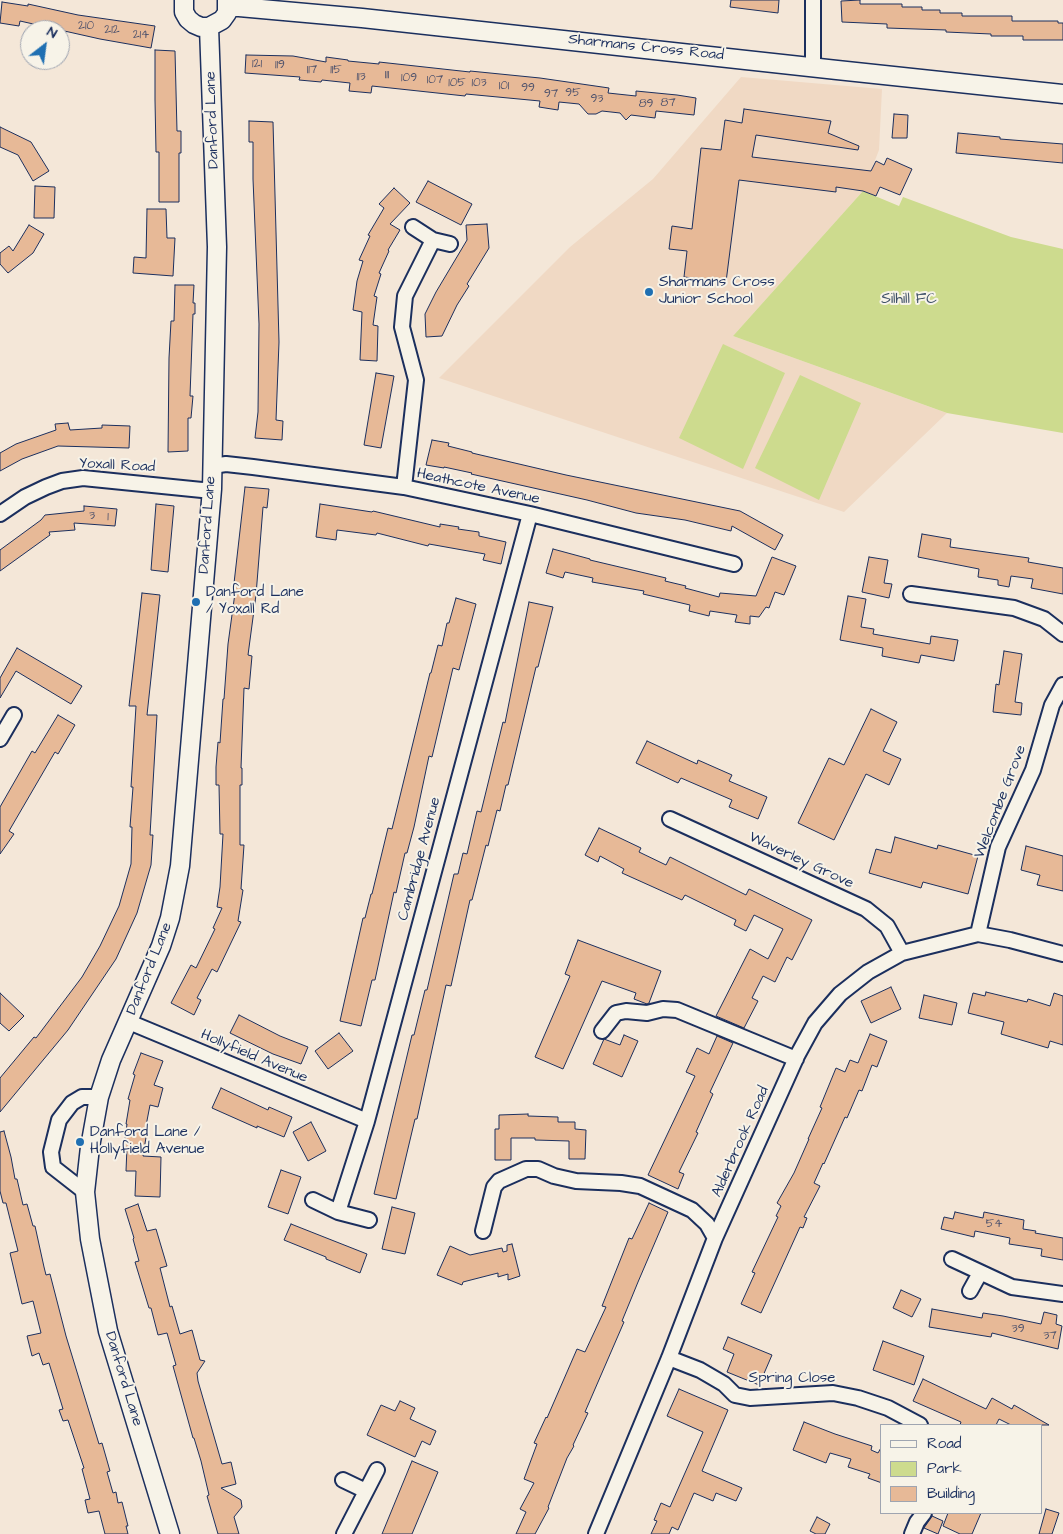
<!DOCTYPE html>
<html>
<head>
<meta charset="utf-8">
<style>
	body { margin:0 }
	#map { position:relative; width:1063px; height:1534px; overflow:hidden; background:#f4e7d8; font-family:"Architects Daughter",sans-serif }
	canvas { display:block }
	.legend { position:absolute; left:880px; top:1424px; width:162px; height:90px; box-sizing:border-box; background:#f7f3e8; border:1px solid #9fa5b1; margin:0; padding:6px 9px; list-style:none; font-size:15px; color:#1b2f5e }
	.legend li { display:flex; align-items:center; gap:10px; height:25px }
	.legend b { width:25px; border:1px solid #9fa5b1 }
	.north { position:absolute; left:20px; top:20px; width:50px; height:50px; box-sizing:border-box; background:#f7f3e8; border:1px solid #9fa5b1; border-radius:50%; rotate:30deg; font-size:14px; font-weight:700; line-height:20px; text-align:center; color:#1b2f5e }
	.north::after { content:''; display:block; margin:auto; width:18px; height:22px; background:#1f6fb2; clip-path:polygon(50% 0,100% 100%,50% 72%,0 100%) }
</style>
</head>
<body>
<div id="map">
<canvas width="1063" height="1534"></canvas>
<ul class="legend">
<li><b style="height:6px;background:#f7f3e8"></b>Road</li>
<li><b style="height:14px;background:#cddb8e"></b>Park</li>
<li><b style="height:14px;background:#e7b997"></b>Building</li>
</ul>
<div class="north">N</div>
</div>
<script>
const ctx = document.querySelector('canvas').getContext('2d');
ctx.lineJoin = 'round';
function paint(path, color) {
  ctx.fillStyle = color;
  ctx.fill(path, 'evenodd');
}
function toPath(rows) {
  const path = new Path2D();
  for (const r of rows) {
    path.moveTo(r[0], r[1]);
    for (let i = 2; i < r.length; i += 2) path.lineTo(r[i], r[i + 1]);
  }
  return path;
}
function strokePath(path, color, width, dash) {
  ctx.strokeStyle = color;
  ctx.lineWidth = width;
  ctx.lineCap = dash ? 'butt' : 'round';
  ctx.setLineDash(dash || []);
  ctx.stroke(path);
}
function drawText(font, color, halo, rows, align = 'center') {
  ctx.font = font + ' "Architects Daughter",sans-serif';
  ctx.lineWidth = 4;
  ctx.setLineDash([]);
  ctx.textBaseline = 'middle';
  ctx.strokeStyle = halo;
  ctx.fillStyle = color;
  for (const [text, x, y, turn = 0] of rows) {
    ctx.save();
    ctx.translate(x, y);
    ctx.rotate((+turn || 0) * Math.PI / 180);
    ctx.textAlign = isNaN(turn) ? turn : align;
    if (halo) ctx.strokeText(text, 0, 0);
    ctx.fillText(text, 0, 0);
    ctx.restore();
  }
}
paint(toPath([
	[741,77,882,89,879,150,863,191,733,336,947,413,844,512,439,378,570,247,653,179]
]), '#f0d9c4');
paint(toPath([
	[863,191,899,206,903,197,1011,237,1063,249,1063,433,947,413,733,336],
	[723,344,785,373,743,469,679,438],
	[800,375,861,403,819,500,755,468]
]), '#cddb8e');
const building = toPath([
	[731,0,779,0,778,13,730,7,731,0],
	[860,0,860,4,902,4,902,7,922,7,922,10,940,10,940,13,962,13,962,16,1012,16,1012,21,1058,21,1058,23,1063,23,1063,40,1023,40,1023,36,991,36,991,34,946,32,946,30,887,28,887,24,842,22,841,1,860,0],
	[2,2,28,6,28,4,78,15,155,26,151,48,100,39,20,21,19,26,0,23,2,2],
	[155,50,175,51,177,131,181,131,181,153,179,153,179,202,159,202,159,152,156,152,155,100,155,50],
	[246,55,293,56,326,62,326,57,348,60,348,61,379,64,379,62,470,72,470,71,540,78,609,88,608,93,636,96,636,91,677,95,696,98,694,115,656,111,655,118,631,115,626,120,620,113,602,111,596,114,588,114,579,104,559,102,558,110,539,107,540,101,466,94,465,96,372,86,371,93,349,91,350,83,322,80,321,82,299,80,300,77,245,73,246,55],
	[744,109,831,121,828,133,859,146,858,150,756,135,752,157,871,171,876,161,884,165,887,158,912,169,900,195,880,187,876,196,863,191,836,187,836,192,739,180,726,282,684,277,687,251,669,249,672,226,692,229,701,148,721,150,725,120,742,123,744,109],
	[894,114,908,115,907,138,892,138,894,114],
	[249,121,273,122,279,342,276,420,283,421,282,440,255,438,258,412,259,324,253,179,253,142,249,142,249,121],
	[0,127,31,142,49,171,33,181,18,155,0,147,0,127],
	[958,133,1000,137,1000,139,1063,144,1063,163,956,153,958,133],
	[428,181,472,204,461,225,416,202,428,181],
	[35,186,55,187,54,218,34,218,35,186],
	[394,188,410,203,390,224,400,230,388,250,389,251,379,273,381,274,374,296,377,297,373,325,378,326,377,361,360,360,362,312,353,310,357,281,363,261,359,260,370,236,368,235,384,208,379,204,394,188],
	[147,209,166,209,167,238,175,238,173,276,133,273,134,257,146,258,147,209],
	[487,224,489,248,467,284,469,286,457,305,442,336,426,337,425,314,436,292,467,240,466,225,487,224],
	[29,225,44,234,33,253,8,273,0,264,0,253,9,246,13,251,29,225],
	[175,285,194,285,193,303,195,303,195,314,193,314,190,396,193,396,191,418,188,418,188,451,168,452,169,358,171,321,174,321,175,285],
	[376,373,394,376,381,448,364,445,376,373],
	[68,423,70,430,102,428,102,425,130,426,129,448,58,446,22,459,0,471,0,453,16,444,56,430,55,424,68,423],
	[432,440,449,443,448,446,472,452,472,453,566,475,740,511,783,535,775,550,732,526,731,531,685,520,636,513,587,500,471,474,472,473,444,467,444,468,426,465,432,440],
	[245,487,269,489,267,508,263,507,256,595,248,655,252,656,249,689,244,688,241,768,242,768,242,785,240,785,240,845,244,845,241,889,243,890,238,921,241,922,217,972,212,969,197,998,201,1000,194,1015,171,1003,191,965,196,968,215,929,213,928,222,908,217,907,220,887,223,834,220,834,219,785,216,785,216,767,218,742,220,743,223,699,224,699,228,644,235,593,233,592,245,487],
	[156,504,174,506,168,572,151,570,156,504],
	[320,504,372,512,373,511,440,527,440,524,459,527,458,529,479,532,479,536,506,542,501,564,483,560,485,554,429,544,428,546,377,533,376,535,337,530,336,540,316,537,320,504],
	[84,506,117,509,115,526,74,523,75,530,49,532,50,535,0,571,0,550,41,520,45,515,84,511,84,506],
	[922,534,951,539,950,547,1029,558,1028,562,1063,568,1063,594,1031,588,1033,579,1011,576,1009,587,998,585,998,580,978,577,979,569,918,557,922,534],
	[553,549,590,559,590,560,666,578,665,581,686,586,685,588,719,597,720,593,756,596,772,557,796,566,784,595,775,592,769,608,766,607,759,617,750,616,750,624,735,622,737,615,710,611,709,616,689,611,690,605,643,594,644,591,592,582,593,578,565,572,563,578,546,573,553,549],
	[869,557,888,560,884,583,892,584,889,598,862,592,869,557],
	[142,593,160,595,147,715,157,715,150,835,153,835,151,865,137,913,116,959,68,1030,0,1112,0,1078,34,1037,36,1038,82,977,100,946,119,906,131,864,132,827,130,827,133,787,131,787,136,706,129,706,142,593],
	[848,596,866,599,861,627,874,629,873,634,930,644,931,636,958,640,954,661,921,655,919,663,882,656,883,648,840,640,848,596],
	[456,598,476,604,459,670,453,668,432,757,429,756,414,827,407,853,405,853,396,893,394,892,375,980,372,980,361,1026,340,1021,363,918,365,918,371,894,372,894,388,828,392,829,430,673,431,673,438,645,442,646,447,623,449,623,456,598],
	[529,602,553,607,538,667,536,667,508,785,506,785,500,811,497,810,488,846,486,845,472,900,470,900,451,986,446,985,417,1119,415,1119,396,1199,374,1194,412,1035,414,1035,425,990,427,990,454,874,458,874,463,853,467,854,477,811,481,812,503,722,505,723,529,602],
	[17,648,82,686,71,704,16,671,0,698,0,678,17,648],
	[1004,651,1022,654,1015,702,1022,703,1021,715,993,712,996,684,999,685,1004,651],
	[871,709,897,722,883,751,901,759,889,785,866,774,834,840,798,823,829,758,844,765,871,709],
	[58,715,75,725,58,754,55,752,9,831,14,834,0,854,0,807,32,751,35,753,58,715],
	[647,741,697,764,698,760,732,775,729,781,767,797,758,819,729,807,732,800,681,778,678,783,636,763,647,741],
	[599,828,641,848,639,852,666,865,670,857,746,895,749,889,812,920,792,960,787,957,775,982,763,976,752,998,758,1001,744,1028,716,1016,750,949,768,959,783,929,754,915,746,931,734,925,736,920,685,895,682,900,622,873,624,869,600,856,598,862,585,855,599,828],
	[895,837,937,849,938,845,978,856,968,894,923,882,921,888,869,873,876,849,891,853,895,837],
	[1026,846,1063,856,1063,891,1037,885,1040,875,1021,870,1026,846],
	[578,940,661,971,649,1003,647,1004,634,999,636,993,602,981,563,1069,535,1057,570,976,565,974,578,940],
	[891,987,901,1009,871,1023,861,1001,891,987],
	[986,992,1027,1002,1028,999,1050,1006,1054,993,1063,996,1063,1045,1050,1041,1048,1048,1001,1034,1004,1022,968,1013,973,993,985,996,986,992],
	[0,993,24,1016,9,1031,0,1023,0,993],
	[924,995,957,1003,952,1025,919,1018,924,995],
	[239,1015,280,1036,308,1047,301,1064,273,1054,230,1033,239,1015],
	[339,1033,353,1051,328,1069,315,1051,339,1033],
	[870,1034,887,1041,877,1067,872,1065,862,1091,859,1090,847,1118,845,1117,824,1164,823,1163,814,1183,820,1186,804,1217,807,1218,803,1228,800,1227,761,1313,741,1304,755,1273,752,1272,778,1217,776,1216,781,1206,777,1203,794,1173,809,1139,808,1139,822,1108,820,1107,836,1068,845,1072,850,1060,858,1063,870,1034],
	[624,1035,638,1041,622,1077,593,1064,604,1039,620,1045,624,1035],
	[717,1036,733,1043,710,1092,713,1094,696,1132,698,1133,679,1172,684,1174,678,1189,648,1175,695,1076,686,1072,697,1048,709,1054,717,1036],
	[141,1053,163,1061,154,1085,163,1088,158,1107,150,1105,145,1131,147,1131,143,1156,161,1157,160,1197,135,1196,136,1171,126,1171,127,1147,124,1147,127,1124,126,1124,130,1100,128,1099,135,1075,133,1074,141,1053],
	[221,1088,268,1110,269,1107,292,1117,284,1137,257,1126,257,1128,212,1108,221,1088],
	[528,1114,528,1116,558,1117,558,1122,575,1122,575,1129,586,1130,585,1159,569,1159,569,1141,535,1140,535,1138,511,1138,511,1160,495,1160,495,1129,499,1129,499,1115,528,1114],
	[311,1122,326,1151,308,1161,293,1132,311,1122],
	[4,1131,11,1157,15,1179,17,1179,23,1205,27,1204,33,1226,35,1226,44,1267,46,1275,50,1274,66,1336,99,1444,102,1443,110,1471,107,1472,113,1493,116,1492,118,1503,122,1502,128,1526,126,1526,128,1534,105,1534,99,1511,88,1513,85,1500,90,1499,82,1469,84,1468,68,1420,63,1421,59,1410,63,1409,49,1363,43,1365,39,1353,32,1356,27,1336,41,1333,33,1301,22,1304,10,1253,18,1251,6,1203,3,1203,0,1191,0,1132,4,1131],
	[281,1170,301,1177,288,1214,268,1207,281,1170],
	[649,1203,668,1212,638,1282,622,1321,624,1322,585,1412,588,1413,573,1445,574,1446,567,1458,548,1507,549,1508,535,1534,516,1534,526,1512,520,1509,534,1483,524,1479,537,1444,534,1443,546,1417,547,1418,577,1349,585,1352,606,1307,602,1306,629,1238,632,1239,649,1203],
	[138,1204,147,1231,156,1229,167,1266,160,1268,170,1307,172,1306,180,1334,192,1330,200,1360,205,1361,197,1373,198,1381,222,1464,231,1462,236,1484,221,1488,241,1500,242,1507,234,1517,239,1534,218,1534,207,1496,209,1495,201,1461,194,1438,193,1438,173,1366,176,1365,167,1333,158,1335,151,1308,149,1308,135,1262,139,1261,133,1239,134,1238,125,1209,138,1204],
	[392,1207,415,1213,405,1254,382,1249,392,1207],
	[955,1212,983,1218,984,1212,1024,1220,1023,1229,1036,1231,1035,1233,1063,1238,1063,1260,1041,1256,1042,1249,1009,1244,1010,1238,975,1231,974,1237,941,1229,944,1217,953,1219,955,1212],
	[291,1224,367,1254,360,1273,326,1259,326,1257,284,1240,291,1224],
	[512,1244,520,1276,508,1280,508,1274,498,1277,498,1273,463,1282,462,1285,437,1275,450,1246,470,1255,502,1248,503,1252,507,1251,507,1245,512,1244],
	[901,1290,921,1299,912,1317,893,1308,901,1290],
	[932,1309,982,1318,983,1313,1003,1316,1041,1324,1044,1312,1057,1315,1056,1324,1062,1326,1058,1349,992,1333,991,1337,929,1327,932,1309],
	[728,1337,772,1355,759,1385,727,1372,734,1354,723,1349,728,1337],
	[883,1341,924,1356,914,1385,873,1370,883,1341],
	[923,1379,986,1409,992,1398,1012,1409,1014,1405,1049,1425,1011,1425,999,1419,996,1425,960,1425,961,1422,913,1401,923,1379],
	[679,1389,728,1410,702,1471,742,1488,736,1501,716,1493,713,1501,694,1493,678,1530,672,1527,669,1534,651,1534,657,1521,654,1520,661,1503,670,1507,703,1432,667,1416,679,1389],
	[400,1401,415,1408,410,1419,436,1431,430,1445,422,1441,415,1457,367,1435,381,1405,395,1411,400,1401],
	[804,1422,835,1434,872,1446,871,1450,878,1453,882,1446,882,1483,868,1478,870,1474,848,1467,851,1459,830,1453,826,1463,793,1450,804,1422],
	[412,1461,438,1472,412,1534,382,1534,412,1461],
	[1046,1509,1059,1513,1052,1534,1039,1534,1046,1509],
	[948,1513,981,1513,972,1534,960,1534,943,1526,948,1513],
	[932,1516,943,1521,938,1534,924,1528,932,1516],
	[817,1517,830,1524,825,1534,816,1534,810,1531,817,1517]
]);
paint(building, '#e7b997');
strokePath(building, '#1b2f5e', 1);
const minor = toPath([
	[813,0,813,67],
	[413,227,433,240,450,244],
	[212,466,226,464,253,467,404,487,530,514,734,564],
	[404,487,416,380,402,327,405,296,433,240],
	[0,514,25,497,46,487,62,481,83,478,202,490,212,489],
	[911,594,1014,608,1044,619,1063,634],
	[0,739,14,715],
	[670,819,866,909,887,926,902,953],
	[978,934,998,847,1033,770,1052,705,1063,685],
	[129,1022,367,1121],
	[602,1031,616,1013,626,1011,647,1013,663,1009,677,1010,796,1059],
	[85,1192,53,1167,51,1152,59,1120,72,1103,82,1097,99,1097],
	[313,1200,338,1212],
	[369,1220,338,1212,367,1121,530,514],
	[483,1231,494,1187,499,1181,526,1169,538,1169,554,1176,576,1181,621,1183,640,1186,692,1210,707,1224,715,1238],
	[952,1259,1012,1287,1063,1294],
	[970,1291,980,1273],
	[669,1358,700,1370,724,1384,735,1395,750,1398,833,1393,858,1398,888,1408,920,1425],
	[343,1480,366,1491],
	[344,1534,377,1470],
	[596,1534,669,1358,715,1238,797,1056,815,1023,840,994,868,972,902,953,978,934,1010,940,1063,954],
	[912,1534,917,1522,924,1513]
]);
const tertiary = toPath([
	[184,0,184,12,188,19,194,24,201,27,209,27,222,20,227,13,227,0],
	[228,6,362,18,837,70,1063,94],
	[170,1534,108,1331,90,1239,85,1192,90,1147,99,1097,111,1060,161,946,170,918,180,866,212,489,217,247,209,27]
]);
strokePath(minor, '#1b2f5e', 18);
strokePath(tertiary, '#1b2f5e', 21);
strokePath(minor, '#f7f3e8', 14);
strokePath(tertiary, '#f7f3e8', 18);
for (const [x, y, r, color] of [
	[649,292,5,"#1f6fb2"],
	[196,602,5,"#1f6fb2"],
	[80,1142,5,"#1f6fb2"]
]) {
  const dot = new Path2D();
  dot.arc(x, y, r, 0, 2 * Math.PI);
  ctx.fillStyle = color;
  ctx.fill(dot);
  strokePath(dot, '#f7f3e8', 2);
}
drawText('12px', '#4e526c', null, [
	["210",86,26],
	["212",112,30],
	["214",141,35],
	["121",257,64],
	["119",280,65],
	["117",312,70],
	["115",336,70],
	["111",387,75],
	["113",361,77],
	["109",409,78],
	["107",435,80],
	["105",457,83],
	["103",479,83],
	["101",504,86],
	["99",528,88],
	["95",573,93],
	["97",551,94],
	["93",597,99],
	["87",668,103],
	["89",646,104],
	["3",92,516],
	["1",108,517],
	["54",994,1224],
	["39",1018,1329],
	["37",1050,1336]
]);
drawText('15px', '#1b2f5e', '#f7f3e8', [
	["Sharmans Cross Road",646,48,6],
	["Danford Lane",213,120,-92],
	["Yoxall Road",117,466,3],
	["Heathcote Avenue",478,487,12],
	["Danford Lane",208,525,-86],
	["Welcombe Grove",1001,802,-69],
	["Cambridge Avenue",420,859,-75],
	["Waverley Grove",801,861,25],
	["Danford Lane",150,969,-68],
	["Hollyfield Avenue",254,1057,23],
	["Alderbrook Road",741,1142,-66],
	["Danford Lane",123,1379,73],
	["Spring Close",792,1379]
]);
drawText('15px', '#1b2f5e', '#f7f3e8', [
	["Sharmans Cross",659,283],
	["Junior School",659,300],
	["Danford Lane",206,593],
	["/ Yoxall Rd",206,610],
	["Danford Lane /",90,1133],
	["Hollyfield Avenue",90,1150]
], 'left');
drawText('15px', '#3f5168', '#f7f3e8', [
	["Silhill FC",909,300]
]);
</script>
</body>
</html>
